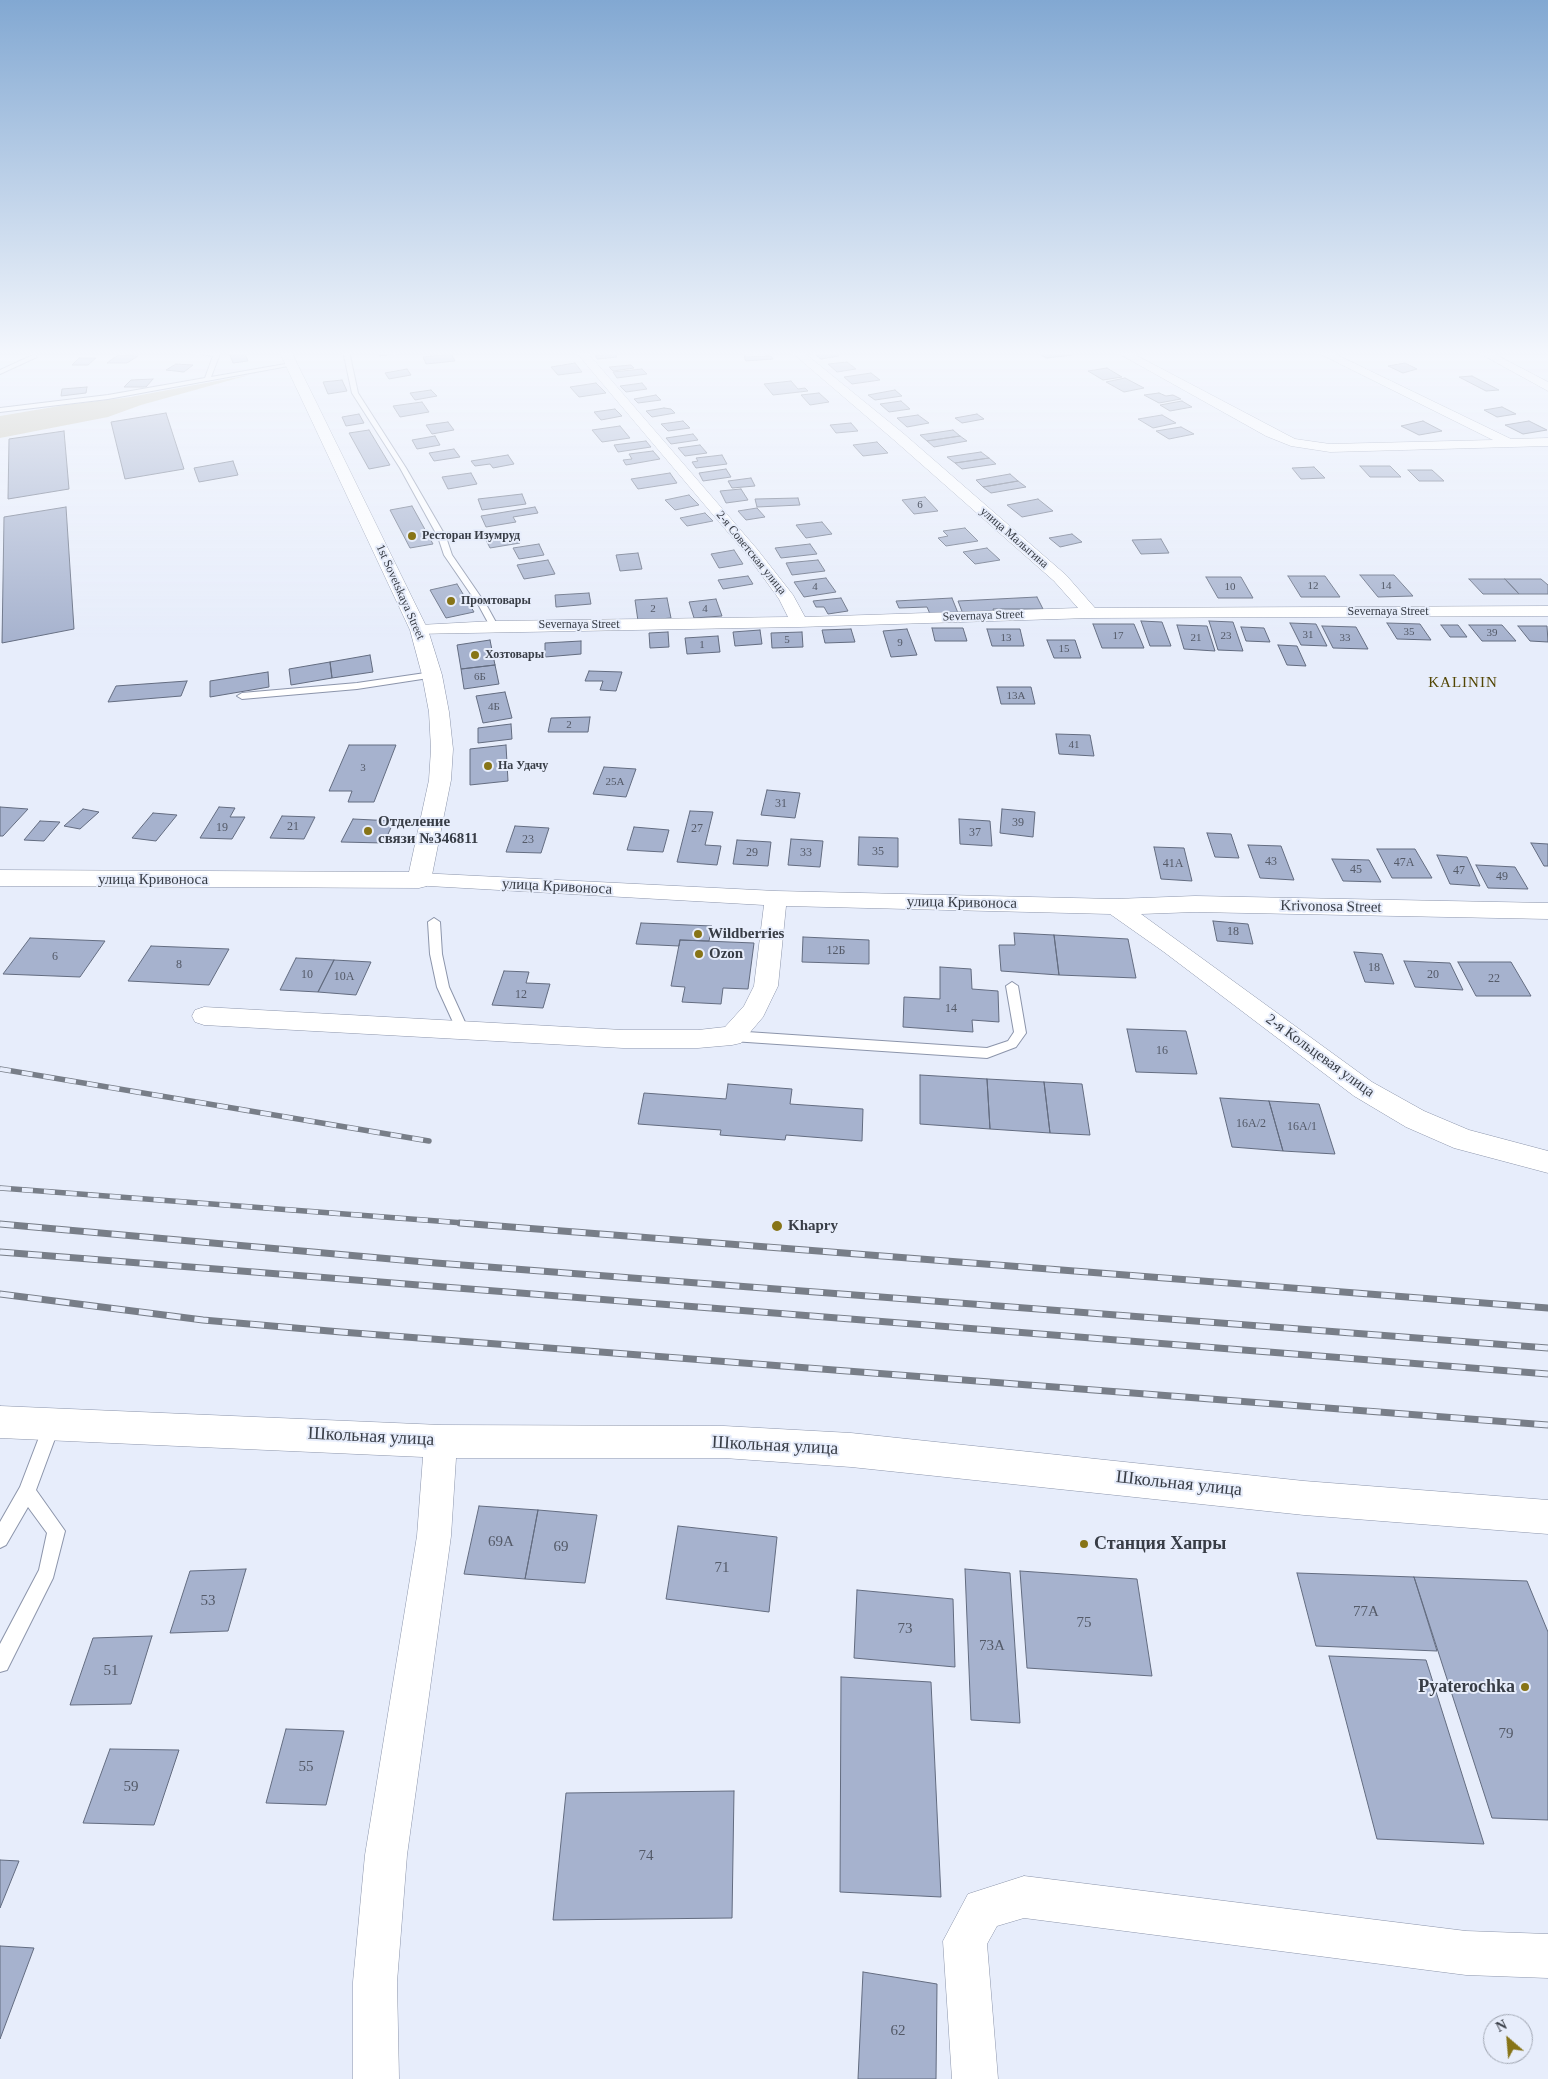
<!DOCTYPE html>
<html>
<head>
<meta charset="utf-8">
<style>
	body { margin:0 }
	#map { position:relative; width:1548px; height:2079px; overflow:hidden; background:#e7edfb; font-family:Georgia,serif }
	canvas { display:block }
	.north { position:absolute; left:1483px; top:2014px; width:50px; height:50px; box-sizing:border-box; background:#e7edfb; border:1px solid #a1a7b3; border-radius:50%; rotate:333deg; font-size:14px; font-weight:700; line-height:20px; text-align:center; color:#383d46 }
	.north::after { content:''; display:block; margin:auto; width:18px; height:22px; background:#877417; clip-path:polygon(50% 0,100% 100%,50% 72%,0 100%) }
</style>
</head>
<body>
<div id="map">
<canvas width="1548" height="2079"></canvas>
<div class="north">N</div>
</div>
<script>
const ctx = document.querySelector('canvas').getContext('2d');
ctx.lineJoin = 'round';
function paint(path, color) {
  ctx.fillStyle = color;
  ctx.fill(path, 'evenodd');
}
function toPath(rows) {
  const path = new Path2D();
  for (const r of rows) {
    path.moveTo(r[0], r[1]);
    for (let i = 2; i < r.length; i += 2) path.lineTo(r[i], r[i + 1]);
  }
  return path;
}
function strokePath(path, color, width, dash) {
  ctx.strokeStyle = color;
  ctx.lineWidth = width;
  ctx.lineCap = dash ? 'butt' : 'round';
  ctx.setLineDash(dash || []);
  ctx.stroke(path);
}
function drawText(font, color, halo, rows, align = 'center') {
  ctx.font = font + ' Georgia,serif';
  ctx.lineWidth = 4;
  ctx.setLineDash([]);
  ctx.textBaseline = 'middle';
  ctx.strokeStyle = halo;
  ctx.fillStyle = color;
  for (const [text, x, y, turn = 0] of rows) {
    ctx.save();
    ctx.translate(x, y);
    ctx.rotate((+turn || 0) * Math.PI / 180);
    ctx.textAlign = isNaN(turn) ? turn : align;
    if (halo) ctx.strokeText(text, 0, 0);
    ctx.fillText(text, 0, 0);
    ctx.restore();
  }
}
paint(toPath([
	[249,375,141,405,108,417,0,438,0,416,65,405,130,397]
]), '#cac6b3');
const building = toPath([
	[244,351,248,361,233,363,229,353,244,351],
	[377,351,399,351,400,353,379,356,377,351],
	[742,351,772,351,772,352,744,355,742,351],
	[833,351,839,356,821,359,812,352,833,351],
	[1035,351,1068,351,1073,355,1046,358,1035,351],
	[614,353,617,357,597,359,595,356,614,353],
	[451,354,455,361,426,364,423,357,451,354],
	[118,355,138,356,127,363,107,363,118,355],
	[771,356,773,359,746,361,744,357,771,356],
	[79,358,96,358,88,365,72,365,79,358],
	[847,362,856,369,837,372,828,364,847,362],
	[575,363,582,372,558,375,551,367,575,363],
	[1405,363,1417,369,1403,373,1388,366,1405,363],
	[176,364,193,365,184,372,166,370,176,364],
	[631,365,634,368,613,371,609,367,631,365],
	[1107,368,1122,377,1103,380,1088,371,1107,368],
	[407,369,411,375,389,379,385,373,407,369],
	[642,369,647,374,617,378,613,372,642,369],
	[871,373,880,380,852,384,844,377,871,373],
	[1472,376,1499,390,1486,391,1459,377,1472,376],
	[1125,378,1144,388,1124,392,1106,382,1125,378],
	[153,379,146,387,124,387,131,380,153,379],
	[342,380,347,391,328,394,323,382,342,380],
	[791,381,798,389,805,388,808,391,773,395,764,384,791,381],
	[596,383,606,393,579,397,570,387,596,383],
	[642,383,647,389,626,392,620,386,642,383],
	[87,387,86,393,61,396,62,389,87,387],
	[431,390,437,396,415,400,410,393,431,390],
	[895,390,902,396,875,400,868,395,895,390],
	[819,393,829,402,810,405,801,395,819,393],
	[1159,393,1166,396,1173,395,1181,399,1159,403,1144,395,1159,393],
	[656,395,661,400,638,403,634,399,656,395],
	[901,401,910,409,889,412,880,404,901,401],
	[1182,401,1192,407,1170,411,1160,405,1182,401],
	[422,402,429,412,400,417,393,406,422,402],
	[1502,407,1516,414,1497,417,1484,410,1502,407],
	[664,408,671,409,675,413,652,417,646,411,664,408],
	[615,409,622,416,601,420,594,412,615,409],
	[166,413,184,469,125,479,111,422,166,413],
	[359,414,364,423,346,426,342,417,359,414],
	[977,414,984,419,962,423,955,418,977,414],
	[918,415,929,423,907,427,897,418,918,415],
	[1162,415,1176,423,1153,428,1138,419,1162,415],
	[683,421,690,428,668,431,661,424,683,421],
	[1423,421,1442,431,1419,435,1401,426,1423,421],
	[1529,421,1547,430,1523,434,1505,425,1529,421],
	[448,422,454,430,432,434,426,425,448,422],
	[851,423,858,431,836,433,830,425,851,423],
	[620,426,630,438,602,442,592,430,620,426],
	[1181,427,1194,434,1169,439,1156,431,1181,427],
	[369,430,390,465,369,469,349,433,369,430],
	[953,430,960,436,927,441,920,435,953,430],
	[64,431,69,489,8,499,9,439,64,431],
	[693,434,698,440,671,444,666,438,693,434],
	[435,436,440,445,417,449,412,440,435,436],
	[960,436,967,441,934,447,927,441,960,436],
	[646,441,651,447,618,452,614,445,646,441],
	[877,442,888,453,863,456,853,445,877,442],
	[700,445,707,453,685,456,678,448,700,445],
	[454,449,460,457,434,461,429,453,454,449],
	[653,451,660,459,626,465,623,460,632,459,629,454,653,451],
	[981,452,989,458,955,463,947,457,981,452],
	[508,455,514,464,493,468,490,464,475,466,471,461,508,455],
	[722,455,727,464,696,468,692,462,698,461,696,458,722,455],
	[989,458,996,464,962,469,955,463,989,458],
	[233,461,238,475,199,482,194,468,233,461],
	[1360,466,1390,466,1401,477,1370,477,1360,466],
	[1314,467,1325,478,1301,479,1292,468,1314,467],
	[726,469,731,477,703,481,699,473,726,469],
	[1408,470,1432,470,1444,481,1419,481,1408,470],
	[471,473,477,484,448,489,442,477,471,473],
	[670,473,677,483,638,489,631,479,670,473],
	[1010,474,1018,481,983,487,976,480,1010,474],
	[751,478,755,486,732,488,728,481,751,478],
	[1018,481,1026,487,991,493,983,487,1018,481],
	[741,489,748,500,726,503,720,491,741,489],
	[522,494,526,504,482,510,478,499,522,494],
	[689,495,699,505,675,510,665,500,689,495],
	[925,497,938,511,914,514,902,500,925,497],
	[798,498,800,505,757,507,755,499,798,498],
	[1038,499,1053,511,1022,517,1007,505,1038,499],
	[412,506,433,544,410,548,390,510,412,506],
	[66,507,74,629,2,643,4,517,66,507],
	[535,507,538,513,513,517,516,522,486,527,481,516,535,507],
	[757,508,765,517,746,520,738,511,757,508],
	[705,513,713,521,687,526,680,518,705,513],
	[822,522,832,534,806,538,796,525,822,522],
	[965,528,978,541,946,546,938,538,948,536,943,531,965,528],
	[514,533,520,543,490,548,485,538,514,533],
	[1072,534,1082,542,1060,547,1049,538,1072,534],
	[1161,539,1169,553,1141,554,1132,540,1161,539],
	[539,544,544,555,519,559,513,548,539,544],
	[810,544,817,554,781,558,775,548,810,544],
	[987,548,1000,560,975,564,963,552,987,548],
	[734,550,743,564,719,568,711,554,734,550],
	[638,553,642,569,620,571,616,555,638,553],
	[548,560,555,574,524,579,517,565,548,560],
	[818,560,825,571,792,575,786,563,818,560],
	[1360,575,1394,575,1413,596,1378,597,1360,575],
	[748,576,753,584,723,589,718,580,748,576],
	[1288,576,1325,576,1340,597,1301,597,1288,576],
	[1206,577,1241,577,1253,598,1218,598,1206,577],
	[826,578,836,592,804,597,794,582,826,578],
	[1469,579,1505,579,1519,594,1483,594,1469,579],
	[1505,579,1541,579,1548,585,1548,594,1519,594,1505,579],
	[457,584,474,612,446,618,430,590,457,584],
	[589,593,591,604,556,607,555,595,589,593],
	[1037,597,1043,609,993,609,994,612,963,614,958,601,1037,597],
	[667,598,671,618,638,621,635,600,667,598],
	[841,598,848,611,828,614,824,607,816,607,813,601,841,598],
	[952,598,958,613,930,614,927,607,899,608,896,601,952,598],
	[716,599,722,616,694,618,689,602,716,599],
	[1141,621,1162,622,1171,646,1150,646,1141,621],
	[1209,621,1233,622,1243,651,1218,650,1209,621],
	[1290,623,1316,624,1327,646,1301,645,1290,623],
	[1387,623,1420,624,1431,640,1397,639,1387,623],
	[1093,624,1134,624,1144,648,1102,648,1093,624],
	[1177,625,1207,626,1215,651,1184,649,1177,625],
	[1441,625,1458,625,1467,637,1450,637,1441,625],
	[1469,625,1502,625,1516,641,1482,641,1469,625],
	[1322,626,1356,627,1368,649,1333,648,1322,626],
	[1518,626,1547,626,1548,642,1530,641,1518,626],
	[1241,627,1264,628,1270,642,1246,641,1241,627],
	[932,628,963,628,967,641,935,641,932,628],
	[851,629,855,642,825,643,822,630,851,629],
	[907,629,917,655,891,657,883,631,907,629],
	[987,629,1020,629,1024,646,992,646,987,629],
	[760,630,762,644,735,646,733,632,760,630],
	[668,632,669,647,650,648,649,633,668,632],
	[802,632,803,647,772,648,771,633,802,632],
	[718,636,720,652,687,654,685,638,718,636],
	[490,640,495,665,461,669,457,645,490,640],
	[1047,640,1075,640,1081,658,1054,658,1047,640],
	[581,641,581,654,545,657,545,643,581,641],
	[1278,645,1297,646,1306,666,1287,665,1278,645],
	[370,655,373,672,332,678,330,662,370,655],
	[330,662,332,678,291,685,289,669,330,662],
	[495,665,499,684,464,689,461,669,495,665],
	[589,671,622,672,616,691,600,690,603,681,585,681,589,671],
	[268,672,269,687,210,697,210,681,268,672],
	[187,681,181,696,108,702,116,686,187,681],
	[997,687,1031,687,1035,704,1001,704,997,687],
	[505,692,512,718,483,723,476,696,505,692],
	[590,717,588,732,548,732,551,718,590,717],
	[511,724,512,739,478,743,478,728,511,724],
	[1056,734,1090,735,1094,756,1059,754,1056,734],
	[349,745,396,745,374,802,348,802,352,791,329,791,349,745],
	[506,745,508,781,470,785,470,749,506,745],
	[604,767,636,769,626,797,593,794,604,767],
	[767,790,800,793,795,818,761,815,767,790],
	[0,807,28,809,3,836,0,836,0,807],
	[219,807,235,808,230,817,245,817,232,839,200,838,219,807],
	[83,809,99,812,80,829,64,826,83,809],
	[1002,809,1035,812,1033,837,1000,833,1002,809],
	[690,811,713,812,705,845,721,846,717,865,677,862,690,811],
	[153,813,177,815,156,841,132,838,153,813],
	[282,816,315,817,304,839,270,838,282,816],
	[353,819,394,821,384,843,341,842,353,819],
	[959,819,990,821,992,846,960,844,959,819],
	[40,821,60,822,44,841,24,840,40,821],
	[515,826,549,828,541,853,506,852,515,826],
	[634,827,669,830,663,852,627,850,634,827],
	[1207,833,1231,834,1239,858,1215,857,1207,833],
	[859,837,898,838,898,867,858,865,859,837],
	[791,839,823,841,820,867,788,865,791,839],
	[737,840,771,842,768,866,733,864,737,840],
	[1531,843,1548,844,1548,866,1544,866,1531,843],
	[1248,845,1281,846,1294,880,1260,878,1248,845],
	[1154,847,1184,848,1192,881,1161,879,1154,847],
	[1377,849,1415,849,1432,878,1392,878,1377,849],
	[1437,855,1467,857,1480,886,1450,884,1437,855],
	[1332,859,1369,860,1381,882,1343,881,1332,859],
	[1476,865,1515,867,1528,889,1488,888,1476,865],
	[1213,921,1248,924,1253,944,1217,941,1213,921],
	[641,923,712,926,709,941,680,940,679,946,636,944,641,923],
	[1014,933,1054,935,1059,975,1001,971,999,945,1015,945,1014,933],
	[1054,935,1128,939,1136,978,1059,975,1054,935],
	[803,937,869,940,869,964,802,962,803,937],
	[30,938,105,941,80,977,3,974,30,938],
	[680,940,754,943,748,989,723,988,721,1004,682,1002,685,987,671,986,680,940],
	[151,946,229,949,209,985,128,981,151,946],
	[1354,952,1382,954,1394,984,1365,982,1354,952],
	[296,958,334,960,318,992,280,990,296,958],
	[334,960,371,962,356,995,318,992,334,960],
	[1404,961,1450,963,1463,990,1415,987,1404,961],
	[1458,962,1511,962,1531,996,1476,996,1458,962],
	[940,967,971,969,972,989,998,991,999,1022,972,1020,973,1032,903,1027,904,997,940,999,940,967],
	[504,971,529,972,526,983,550,984,543,1008,492,1005,504,971],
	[1127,1029,1186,1031,1197,1074,1136,1072,1127,1029],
	[920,1075,987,1079,990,1129,920,1124,920,1075],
	[987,1079,1044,1082,1050,1133,990,1129,987,1079],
	[1044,1082,1082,1084,1090,1135,1050,1133,1044,1082],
	[728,1084,792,1089,790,1104,863,1109,862,1141,786,1135,785,1140,720,1135,721,1130,638,1124,644,1093,726,1099,728,1084],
	[1220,1098,1269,1101,1283,1151,1232,1147,1220,1098],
	[1269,1101,1319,1104,1335,1154,1283,1151,1269,1101],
	[479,1506,538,1510,525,1579,464,1574,479,1506],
	[538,1510,597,1515,585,1583,525,1579,538,1510],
	[678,1526,777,1537,769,1612,666,1599,678,1526],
	[246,1569,228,1631,170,1633,190,1571,246,1569],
	[965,1569,1010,1573,1020,1723,971,1720,965,1569],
	[1020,1571,1137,1579,1152,1676,1027,1668,1020,1571],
	[1297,1573,1414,1577,1437,1651,1316,1646,1297,1573],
	[1414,1577,1527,1581,1548,1632,1548,1820,1492,1818,1414,1577],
	[857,1590,953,1599,955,1667,854,1658,857,1590],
	[152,1636,131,1704,70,1705,93,1638,152,1636],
	[1329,1656,1426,1660,1484,1844,1377,1839,1329,1656],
	[841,1677,931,1682,941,1897,840,1892,841,1677],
	[286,1729,344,1731,326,1805,266,1803,286,1729],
	[110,1749,179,1750,154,1825,83,1823,110,1749],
	[734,1791,732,1918,553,1920,566,1793,734,1791],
	[0,1860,19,1861,0,1908,0,1860],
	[0,1946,34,1948,0,2039,0,1946],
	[863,1972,937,1984,936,2079,858,2079,863,1972]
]);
paint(building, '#a6b2ce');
strokePath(building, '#636c80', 1);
const service = toPath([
	[184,351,214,353,221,351,211,377,291,363,294,365,108,399,0,412,0,408,108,395,205,378,213,356,184,351],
	[343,351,349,351,358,393,406,468,446,537,452,555,487,606,498,626,497,628,491,628,479,606,444,555,438,537,400,468,352,393,343,351],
	[35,354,37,357,0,374,0,370,35,354],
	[432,672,435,673,435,677,357,689,242,699,237,696,242,693,357,683,432,672],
	[434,918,440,922,442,954,449,987,469,1031,463,1036,457,1031,437,987,430,954,428,922,434,918],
	[1012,982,1018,986,1026,1033,1016,1047,987,1058,732,1041,726,1036,732,1031,987,1048,1008,1041,1014,1032,1006,986,1012,982],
	[52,1417,58,1419,60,1425,36,1490,65,1531,53,1578,7,1670,0,1672,0,1644,39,1570,47,1533,28,1507,6,1545,0,1548,0,1522,20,1487,46,1419,52,1417]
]);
const minor = toPath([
	[575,351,586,351,757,549,793,595,805,617,1078,608,1054,581,894,440,790,351,802,351,904,434,1066,575,1095,608,1548,606,1548,616,1090,618,799,627,413,634,411,630,413,626,419,625,494,621,788,617,779,599,747,555,575,351],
	[1114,351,1128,351,1295,439,1330,444,1493,440,1314,351,1329,351,1511,439,1548,438,1548,446,1330,452,1291,446,1266,436,1114,351],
	[1475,351,1489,351,1548,382,1548,391,1475,351],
	[419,873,776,891,1115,899,1195,896,1548,903,1548,919,1195,912,1141,914,1372,1082,1424,1111,1469,1130,1548,1151,1548,1173,1454,1148,1406,1127,1354,1096,1164,952,1110,914,786,906,778,986,763,1017,741,1043,732,1045,698,1048,623,1048,204,1025,195,1022,192,1016,195,1010,204,1007,623,1030,698,1030,725,1027,744,1006,754,986,764,905,411,885,408,880,411,875,419,873],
	[0,1406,441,1425,724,1426,851,1433,1304,1481,1548,1500,1548,1534,1304,1515,851,1467,724,1458,456,1458,451,1536,407,1855,397,1982,399,2079,353,2079,353,1982,365,1855,417,1536,423,1457,0,1438,0,1406],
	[1024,1876,1466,1931,1548,1934,1548,1978,1466,1975,1024,1918,997,1926,987,1944,998,2079,952,2079,943,1941,968,1894,1024,1876]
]);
const tertiary = toPath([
	[279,351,291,351,428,630,442,675,449,712,453,749,451,780,431,880,427,886,419,888,0,886,0,870,409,872,429,780,431,749,429,712,422,675,410,630,279,351]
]);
strokePath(service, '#8c95ab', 2);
strokePath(minor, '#8c95ab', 1);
strokePath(tertiary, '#8c95ab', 1);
paint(service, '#fff');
paint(minor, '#fff');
paint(tertiary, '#fff');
const railFar1 = toPath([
	[0,1069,429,1141],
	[0,1188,477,1224]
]);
const rail = toPath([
	[460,1223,1548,1308],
	[0,1224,436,1263,1548,1348],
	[0,1252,1548,1374],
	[0,1294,203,1320,341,1332,1548,1425]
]);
strokePath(railFar1, '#787e88', 5.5);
strokePath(rail, '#787e88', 7);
strokePath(railFar1, '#e7edfb', 4, [11]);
strokePath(rail, '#e7edfb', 5, [14]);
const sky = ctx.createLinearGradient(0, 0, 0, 642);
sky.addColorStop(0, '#82a8d2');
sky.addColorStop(0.55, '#f4f7fd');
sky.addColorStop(1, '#f4f7fd00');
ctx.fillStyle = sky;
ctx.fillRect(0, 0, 1548, 642);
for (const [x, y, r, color] of [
	[412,536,5,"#877417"],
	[451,601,5,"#877417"],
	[475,655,5,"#877417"],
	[488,766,5,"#877417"],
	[368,831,5,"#877417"],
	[698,934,5,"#877417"],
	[699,954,5,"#877417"],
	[777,1226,6,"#877417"],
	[1084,1544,5,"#877417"],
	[1525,1687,5,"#877417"]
]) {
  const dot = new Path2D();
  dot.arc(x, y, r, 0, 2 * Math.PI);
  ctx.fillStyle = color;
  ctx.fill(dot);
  strokePath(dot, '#e7edfb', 2);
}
drawText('11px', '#545a68', null, [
	["6",920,505],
	["12",1313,586],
	["14",1386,586],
	["4",815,587],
	["10",1230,587],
	["2",653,609],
	["4",705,609],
	["35",1409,632],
	["39",1492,633],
	["31",1308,635],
	["17",1118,636],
	["23",1226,636],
	["13",1006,638],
	["21",1196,638],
	["33",1345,638],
	["5",787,640],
	["9",900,643],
	["1",702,645],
	["15",1064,649],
	["6Б",480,677],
	["13А",1016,696],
	["4Б",494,707],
	["2",569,725],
	["41",1074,745],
	["3",363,768],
	["25А",615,782]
]);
drawText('bold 12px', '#383d46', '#e7edfb', [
	["Ресторан Изумруд",422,536],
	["Промтовары",461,601],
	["Хозтовары",485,655],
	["На Удачу",498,766]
], 'left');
drawText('12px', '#383d46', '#e7edfb', [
	["улица Малыгина",1014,538,41],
	["2-я Советская улица",751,553,51],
	["1st Sovetskaya Street",400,592,66],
	["Severnaya Street",1388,612],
	["Severnaya Street",983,616,-2],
	["Severnaya Street",579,625]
]);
drawText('12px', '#545a68', null, [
	["31",781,804],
	["39",1018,823],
	["21",293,827],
	["19",222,828],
	["27",697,829],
	["37",975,833],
	["23",528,840],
	["35",878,852],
	["29",752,853],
	["33",806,853],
	["43",1271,862],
	["47А",1404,863],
	["41А",1173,864],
	["45",1356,870],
	["47",1459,871],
	["49",1502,877],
	["18",1233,932],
	["12Б",836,951],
	["6",55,957],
	["8",179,965],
	["18",1374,968],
	["10",307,975],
	["20",1433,975],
	["10А",344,977],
	["22",1494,979],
	["12",521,995],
	["14",951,1009],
	["16",1162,1051],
	["16А/2",1251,1124],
	["16А/1",1302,1127]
]);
ctx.letterSpacing = '1px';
drawText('15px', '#524502', '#e7edfb', [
	["KALININ",1463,683]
]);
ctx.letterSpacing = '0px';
drawText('bold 15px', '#383d46', '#e7edfb', [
	["Отделение",378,822],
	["связи №346811",378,839],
	["Wildberries",708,934],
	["Ozon",709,954],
	["Khapry",788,1226]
], 'left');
drawText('15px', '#383d46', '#e7edfb', [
	["улица Кривоноса",153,880],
	["улица Кривоноса",557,887,3],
	["улица Кривоноса",962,903,1],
	["Krivonosa Street",1331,907,1],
	["2-я Кольцевая улица",1320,1056,36]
]);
drawText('15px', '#545a68', null, [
	["69А",501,1542],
	["69",561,1547],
	["71",722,1568],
	["53",208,1601],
	["77А",1366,1612],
	["75",1084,1623],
	["73",905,1629],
	["73А",992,1646],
	["51",111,1671],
	["79",1506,1734],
	["55",306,1767],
	["59",131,1787],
	["74",646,1856],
	["62",898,2031]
]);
drawText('18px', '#383d46', '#e7edfb', [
	["Школьная улица",371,1437,3],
	["Школьная улица",775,1446,3],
	["Школьная улица",1179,1484,6]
]);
drawText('bold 18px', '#383d46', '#e7edfb', [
	["Станция Хапры",1094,1544],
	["Pyaterochka",1515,1687,"right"]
], 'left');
</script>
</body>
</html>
